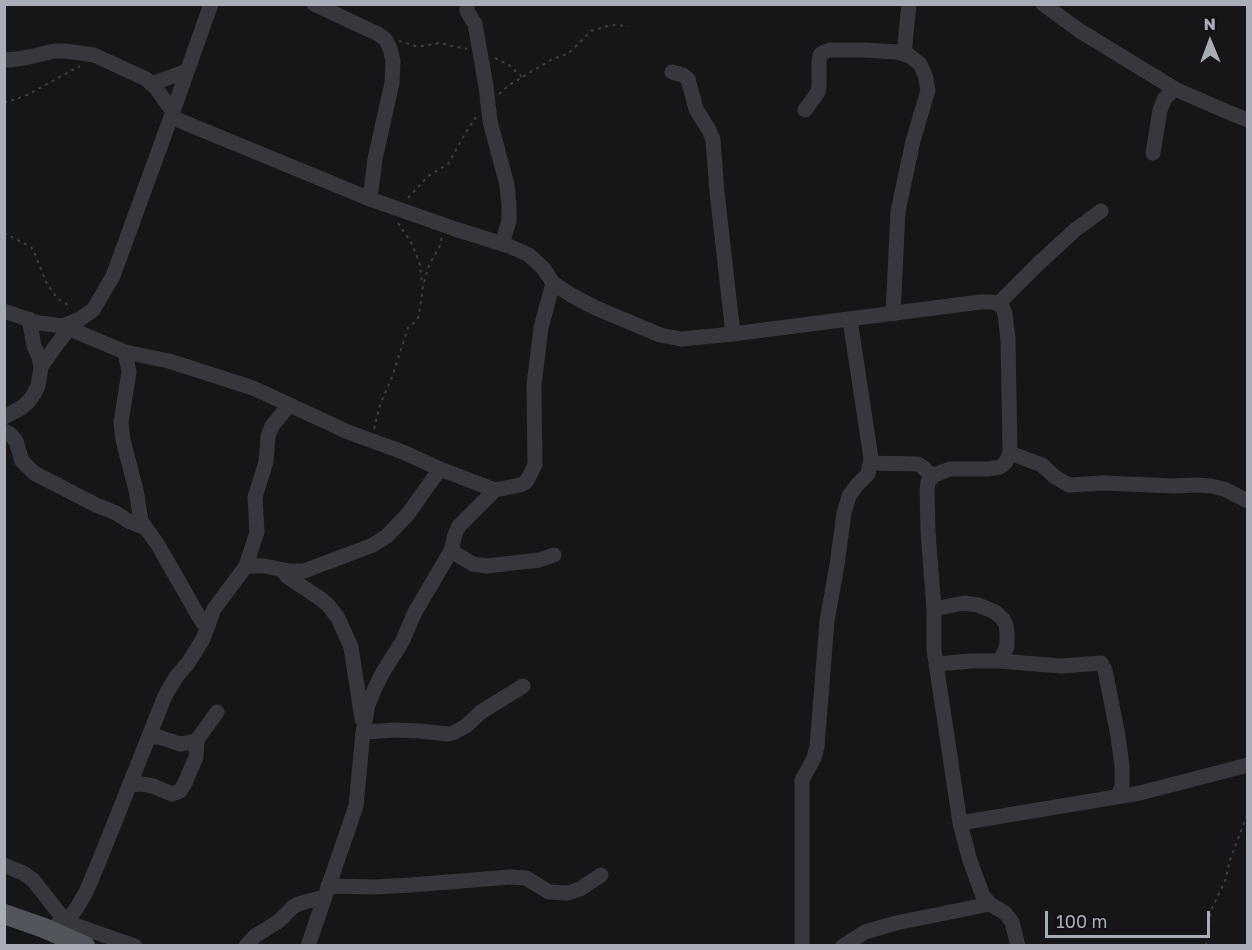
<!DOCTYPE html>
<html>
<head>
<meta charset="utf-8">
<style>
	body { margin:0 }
	#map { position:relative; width:1252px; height:950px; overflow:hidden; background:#161618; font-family:"Golos Text",sans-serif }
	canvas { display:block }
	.frame { position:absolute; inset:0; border:6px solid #a8adb8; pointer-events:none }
	.north { position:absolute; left:1180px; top:12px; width:60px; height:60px; -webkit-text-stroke:4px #111113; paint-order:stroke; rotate:359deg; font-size:16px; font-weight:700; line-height:24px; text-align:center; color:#a8adb8 }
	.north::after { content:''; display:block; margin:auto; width:21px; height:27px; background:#a8adb8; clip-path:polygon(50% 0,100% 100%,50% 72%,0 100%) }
	.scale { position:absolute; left:1045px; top:911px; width:165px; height:27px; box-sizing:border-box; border:3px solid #a8adb8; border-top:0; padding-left:8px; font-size:18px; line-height:21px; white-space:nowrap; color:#a8adb8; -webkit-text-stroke:4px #111113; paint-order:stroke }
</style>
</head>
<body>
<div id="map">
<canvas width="1252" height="950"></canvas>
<div class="frame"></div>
<div class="north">N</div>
<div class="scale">100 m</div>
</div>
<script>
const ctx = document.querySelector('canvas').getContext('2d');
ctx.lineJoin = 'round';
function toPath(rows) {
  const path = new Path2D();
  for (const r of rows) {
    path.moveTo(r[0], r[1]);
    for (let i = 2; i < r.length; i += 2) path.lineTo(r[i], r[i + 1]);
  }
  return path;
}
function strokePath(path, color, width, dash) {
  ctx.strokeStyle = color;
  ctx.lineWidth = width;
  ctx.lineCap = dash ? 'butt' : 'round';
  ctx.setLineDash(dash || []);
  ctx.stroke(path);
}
strokePath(toPath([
	[399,41,416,46,423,46,439,43,467,49],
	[495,58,509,65,522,77],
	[499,94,509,85,551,60,569,53,591,31,611,25,628,26],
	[4,103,27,95,80,66],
	[408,198,428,176,448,164,466,132,476,117],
	[398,223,412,244,420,265,422,283],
	[4,233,31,247,34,252,47,284,58,299,72,307],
	[374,429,380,405,392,377,408,328,417,320,419,315,423,286,429,265,439,248,442,237],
	[1206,946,1211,910,1225,881,1230,860,1248,813]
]), '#3d3f44', 2, [3, 4.5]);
strokePath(toPath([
	[314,4,378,34,385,39,390,48,393,61,392,83,375,159,370,199],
	[467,4,467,11,475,24,486,86,490,121,507,185,509,206,509,221,502,244],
	[1043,4,1080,31,1175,89],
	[904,54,909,4],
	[4,59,10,60,29,57,54,51,65,51,94,55,146,79,156,88,173,112],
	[672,72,683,75,688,79,696,109,709,130,713,140,717,192,733,334],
	[151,84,187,71],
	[805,110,818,92,819,85,819,62,820,55,824,52,830,50,864,50,897,52,910,56,920,64,925,75,928,90,913,141,898,211,893,314],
	[171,117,370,199,455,229,509,246,529,255,544,269,553,283,571,295,596,308,660,335,681,339,733,334,980,302,992,302,998,304,1003,308,1005,314,1008,339,1010,453,1042,465,1055,477,1069,485,1104,483,1174,486,1196,485,1211,486,1224,489,1248,501],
	[1153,153,1160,110,1165,98,1175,89,1230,113,1248,120],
	[998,304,1038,264,1075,230,1101,211],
	[4,311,39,323,63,326,80,319,93,310,113,276,171,117,211,4],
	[63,326,125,352,169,361,253,388,348,432,403,452,440,469,495,490],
	[125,352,129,372,121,422,123,440,136,490,141,521,158,545,198,615,206,627],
	[41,367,57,344,70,328],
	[4,417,21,408,28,402,34,394,38,386,41,367,39,357,34,346,29,319],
	[4,431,10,434,16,441,22,461,34,473,96,505,116,513,130,522,146,528],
	[1010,453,1006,462,1000,467,988,469,950,469,934,475,928,482,927,490,928,532,934,609,934,650,960,823,970,861,983,896,990,904,1005,913,1012,922,1018,946],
	[870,463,918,464,924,468,931,476],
	[451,551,473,564,487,566,539,560,554,555],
	[246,566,264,566,290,571,304,571,373,545,387,536,408,514,440,469],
	[282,570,288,577,321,599,329,606,338,618,351,647,362,719],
	[934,609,964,603,978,605,995,612,1003,619,1006,625,1007,633,1007,646,1000,661],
	[936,664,972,661,1000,661,1061,666,1101,663,1105,670,1118,736,1122,766,1122,787,1117,797],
	[363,732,396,730,420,731,448,734,453,733,466,726,481,712,523,686],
	[149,737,159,737,180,744,193,742,197,740,217,712],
	[129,785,142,784,153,786,172,794,180,791,185,783,196,757,197,740],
	[960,823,1140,793,1248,765],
	[4,865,23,873,33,880,66,922,76,909,86,892,100,859,165,696,176,677,188,663,203,639,214,609,246,566,257,532,255,497,266,462,268,436,272,426,289,405],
	[328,886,374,887,411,885,510,877,526,878,549,892,568,893,580,889,601,875],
	[58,923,66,922,135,946],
	[246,946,255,936,279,921,293,907,298,904,324,897],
	[308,946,356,806,363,732,368,705,375,688,383,672,402,642,415,612,451,551,455,534,459,526,495,490,520,485,526,482,532,471,535,464,534,385,541,328,553,283],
	[802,946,802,780,814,758,817,747,827,621,837,565,844,513,849,496,857,485,868,474,871,458,850,320],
	[843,946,865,932,896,923,990,904]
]), '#37383d', 15);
strokePath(toPath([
	[4,914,44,928,85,946]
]), '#53555c', 20);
</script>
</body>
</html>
